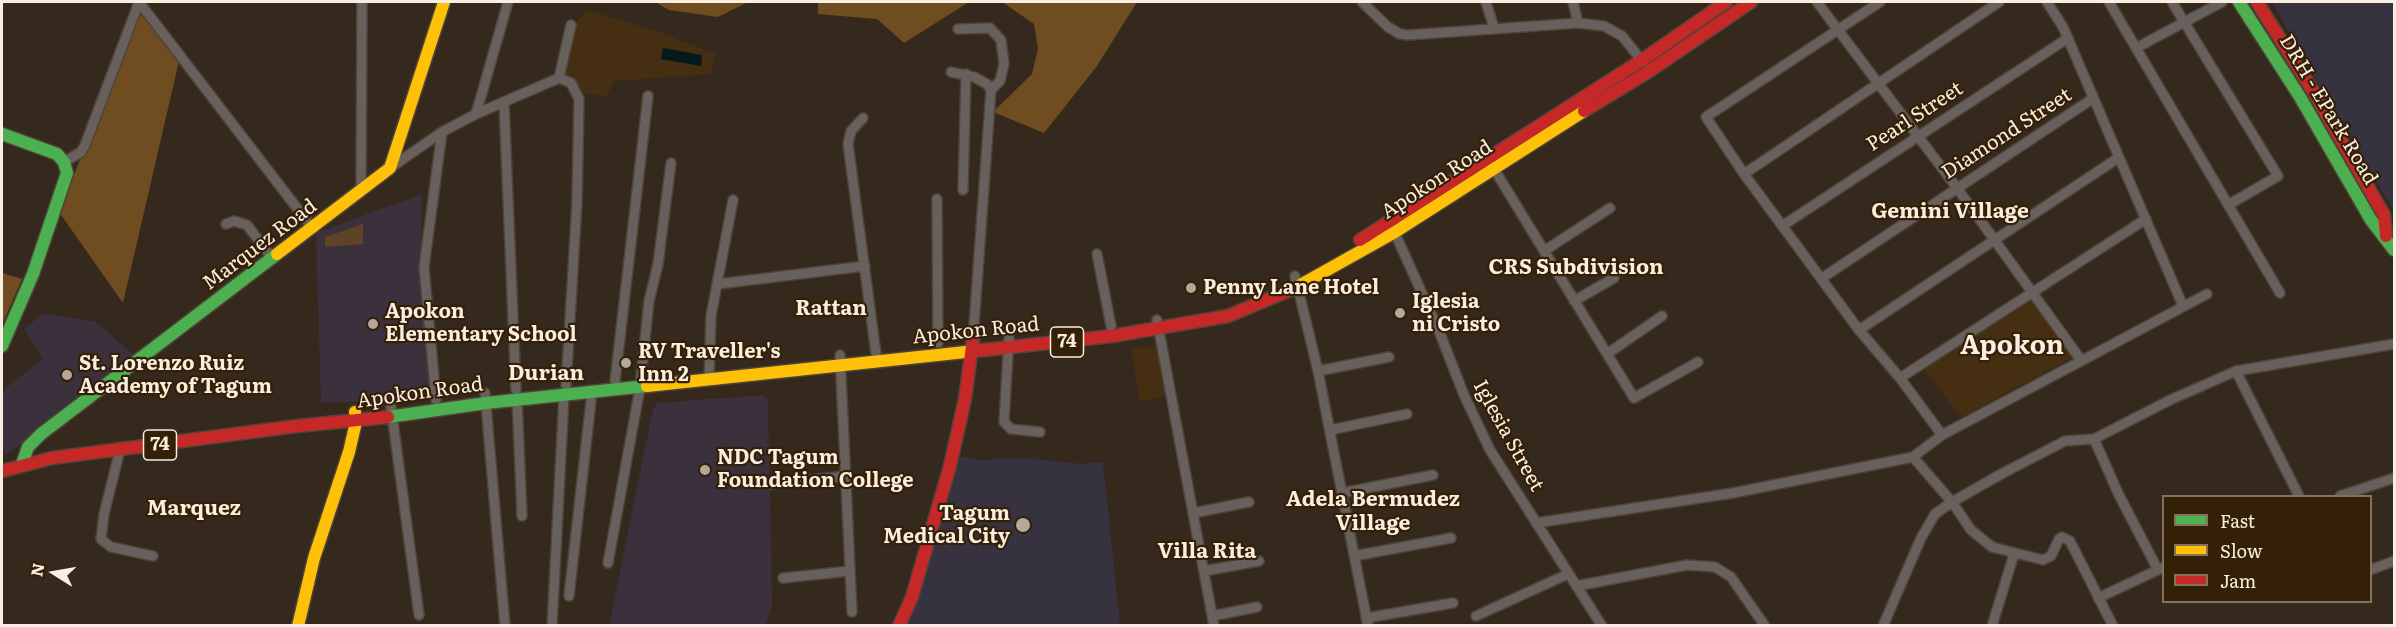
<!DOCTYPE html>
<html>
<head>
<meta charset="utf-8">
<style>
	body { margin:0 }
	#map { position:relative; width:2396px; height:627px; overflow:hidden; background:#34291c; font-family:Literata,serif }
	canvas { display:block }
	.frame { position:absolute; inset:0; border:3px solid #fbeddf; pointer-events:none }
	.legend { position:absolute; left:2162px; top:495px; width:210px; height:108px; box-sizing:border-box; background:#342007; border:2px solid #84725d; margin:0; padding:8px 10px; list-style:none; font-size:18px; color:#fbeddf }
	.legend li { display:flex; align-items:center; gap:12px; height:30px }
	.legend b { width:30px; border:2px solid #84725d }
	.north { position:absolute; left:24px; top:543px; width:60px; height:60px; -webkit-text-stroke:4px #342007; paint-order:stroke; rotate:281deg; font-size:16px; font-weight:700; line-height:24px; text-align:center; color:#fbeddf }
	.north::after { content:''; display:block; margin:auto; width:21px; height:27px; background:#fbeddf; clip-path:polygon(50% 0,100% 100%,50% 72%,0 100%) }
</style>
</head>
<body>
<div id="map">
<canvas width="2396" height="627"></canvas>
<div class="frame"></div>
<ul class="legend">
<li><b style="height:8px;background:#4caf50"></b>Fast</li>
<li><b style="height:8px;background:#ffc107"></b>Slow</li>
<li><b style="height:8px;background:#c62828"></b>Jam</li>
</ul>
<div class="north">N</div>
</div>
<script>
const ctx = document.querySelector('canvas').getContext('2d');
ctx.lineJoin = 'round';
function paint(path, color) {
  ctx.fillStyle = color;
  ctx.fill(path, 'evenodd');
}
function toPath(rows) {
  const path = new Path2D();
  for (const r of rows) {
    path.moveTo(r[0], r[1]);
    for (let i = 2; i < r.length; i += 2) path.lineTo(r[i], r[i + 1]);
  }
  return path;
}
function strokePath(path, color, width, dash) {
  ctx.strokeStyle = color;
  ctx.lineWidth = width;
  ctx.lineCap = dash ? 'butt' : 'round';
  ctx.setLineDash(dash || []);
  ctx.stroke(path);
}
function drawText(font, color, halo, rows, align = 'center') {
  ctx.font = font + ' Literata,serif';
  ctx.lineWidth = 4.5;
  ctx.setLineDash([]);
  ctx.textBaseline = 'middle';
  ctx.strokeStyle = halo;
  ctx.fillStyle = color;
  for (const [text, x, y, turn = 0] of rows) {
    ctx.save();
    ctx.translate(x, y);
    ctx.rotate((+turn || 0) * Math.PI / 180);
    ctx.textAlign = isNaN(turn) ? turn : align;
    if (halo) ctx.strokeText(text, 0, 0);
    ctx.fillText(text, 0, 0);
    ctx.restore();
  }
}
paint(toPath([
	[587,10,654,30,716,54,710,74,614,81,607,96,582,93,564,75,573,26],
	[2030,298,2072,357,1961,418,1923,367],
	[1156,346,1165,396,1140,401,1131,349]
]), '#462e12');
paint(toPath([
	[422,194,421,255,432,399,321,403,316,233],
	[43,313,96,322,136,357,6,455,2,450,2,391,43,359,24,329],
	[763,395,768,401,772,605,766,625,609,626,653,409,658,403]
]), '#3a313d');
paint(toPath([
	[2272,2,2394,2,2394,211,2325,95],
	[958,456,977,460,1023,458,1083,464,1103,462,1120,625,904,626]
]), '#37323f');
paint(toPath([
	[363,224,363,244,325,247,325,237]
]), '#5e4326');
paint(toPath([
	[655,2,748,2,718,17,669,10],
	[818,2,969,2,904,43,877,19,818,14],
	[1002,2,1137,2,1097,66,1044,133,993,112,1032,74,1038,49,1034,24],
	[139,12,179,61,123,303,59,212],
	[2,273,22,279,2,325]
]), '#704c21');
paint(toPath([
	[663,48,702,55,701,66,661,59]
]), '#051a1a');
const street = toPath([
	[139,2,313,229],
	[1362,2,1388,27,1400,34,1408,35,1578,23,1604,26,1622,36,1643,62],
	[1486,2,1494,28],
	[1573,2,1578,23],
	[1817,2,1957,188,2081,360],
	[1880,2,1706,117,1744,174,1859,330,1900,378,1942,435],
	[2047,2,2063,27,2183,306],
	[2109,2,2280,293],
	[2172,2,2278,176,2228,205],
	[958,29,990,28,1001,40,1004,64,1000,81,991,90],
	[2136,48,2222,2],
	[951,72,974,77,987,84,991,90,973,339],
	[559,78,571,83,579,99,577,202,566,386],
	[504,103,516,390],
	[476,114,508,2],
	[863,118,851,131,848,144,877,361],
	[64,162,81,152,85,145,139,2],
	[1491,164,1634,398,1698,362],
	[390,168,442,132,476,114,559,78,571,25],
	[1744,174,1999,2],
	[963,190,966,74],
	[361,192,362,2],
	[937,199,938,343],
	[226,224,234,221,247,225,273,259],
	[1782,226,2068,38],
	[1394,231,1439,331,1464,395,1490,450,1602,626],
	[1544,251,1610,208],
	[1097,254,1111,326],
	[1295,276,1318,371,1368,626],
	[1822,278,2092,99],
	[718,284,865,266],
	[1574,301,1614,278],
	[1157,320,1214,626],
	[1859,330,2118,158],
	[1009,337,1004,422,1011,429,1040,432],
	[1607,354,1662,316],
	[840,355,852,612],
	[1318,371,1389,357],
	[2236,371,2299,496],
	[641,378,649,301,658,264,671,163],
	[1900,378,2146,219],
	[709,380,711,316,733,200],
	[615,381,648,96],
	[485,393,505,626],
	[436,400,424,267,442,132],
	[517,400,522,516],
	[391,407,419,615],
	[1330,430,1407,414],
	[2094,439,2119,495,2158,570],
	[120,450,104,514,101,539,111,547,153,556],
	[1913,457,1952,502,1971,530,1992,547,2043,560,2051,556,2059,539,2062,537,2070,541,2113,626],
	[771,484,846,476],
	[1342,493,1433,475],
	[2340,496,2394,478],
	[1193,513,1249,502],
	[1536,523,1733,493,1913,457,1942,435,2207,294],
	[1354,556,1451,538],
	[608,563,640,388],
	[2370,570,2394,561],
	[1204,571,1259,561],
	[783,578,850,571],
	[1576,586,1687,565,1715,567,1731,577,1765,626],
	[569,596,592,392],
	[2098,598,2164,567],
	[1212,616,1257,607],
	[1476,616,1568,574],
	[1366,618,1453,603],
	[552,626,564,396],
	[1883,626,1921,538,1935,514,1952,502,2003,473,2065,441,2094,439,2170,400,2236,371,2394,344],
	[1992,626,2014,554]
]);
const fast = toPath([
	[2239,2,2300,97,2371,220,2394,250],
	[2,134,57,154,64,162,67,173,33,274,2,346],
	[388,417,486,403,647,386],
	[22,464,28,447,41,434,277,254]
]);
const slow = toPath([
	[277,254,390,168,444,2],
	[1295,288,1395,232,1584,111],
	[647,386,975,351],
	[298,626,314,558,349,452,356,422,355,412]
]);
const jam = toPath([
	[2257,2,2313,91,2384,215,2386,236],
	[1584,111,1648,72,1751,2],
	[1360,240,1642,60,1726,2],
	[975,351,1112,336,1228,316,1295,288],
	[2,471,52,458,297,426,388,417],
	[899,626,912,597,950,466,965,399,973,339]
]);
strokePath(street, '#4e4439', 12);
strokePath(fast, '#4e4439', 15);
strokePath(slow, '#4e4439', 15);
strokePath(jam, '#4e4439', 15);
strokePath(street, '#67605d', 9);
strokePath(fast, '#4caf50', 12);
strokePath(slow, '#ffc107', 12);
strokePath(jam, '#c62828', 12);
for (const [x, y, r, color] of [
	[1191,288,6,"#b5a89b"],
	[1400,313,6,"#b5a89b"],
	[373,324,6,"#b5a89b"],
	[626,363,6,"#b5a89b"],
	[67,375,6,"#b5a89b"],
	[705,470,6,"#b5a89b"],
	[1023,525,8,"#b5a89b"]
]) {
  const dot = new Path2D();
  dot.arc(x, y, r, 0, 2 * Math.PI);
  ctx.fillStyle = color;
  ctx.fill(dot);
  strokePath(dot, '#342007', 2);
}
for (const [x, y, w] of [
	[1067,342,33],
	[160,445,33]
]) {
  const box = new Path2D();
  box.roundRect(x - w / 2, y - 15, w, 30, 4.5);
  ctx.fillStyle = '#342007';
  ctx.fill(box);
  strokePath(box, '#fbeddf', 1.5);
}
drawText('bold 18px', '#fbeddf', null, [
	["74",1067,342],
	["74",160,445]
]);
drawText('20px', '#fbeddf', '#342007', [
	["DRH - EPark Road",2328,110,59],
	["Pearl Street",1915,117,-33],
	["Diamond Street",2007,134,-33],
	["Apokon Road",1437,180,-33],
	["Marquez Road",260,245,-37],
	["Apokon Road",976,331,-6],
	["Apokon Road",420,393,-8],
	["Iglesia Street",1508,436,61]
]);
drawText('bold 20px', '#fbeddf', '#342007', [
	["Penny Lane Hotel",1203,288],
	["Iglesia",1412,302],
	["ni Cristo",1412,325],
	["Apokon",385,312],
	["Elementary School",385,335],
	["RV Traveller's",638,352],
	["Inn 2",638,375],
	["St. Lorenzo Ruiz",79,364],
	["Academy of Tagum",79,387],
	["NDC Tagum",717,458],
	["Foundation College",717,481],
	["Tagum",1010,514,"right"],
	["Medical City",1010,537,"right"]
], 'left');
drawText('bold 21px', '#fbeddf', '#342007', [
	["Gemini Village",1950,212],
	["CRS Subdivision",1576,268],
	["Rattan",831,309],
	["Durian",546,374],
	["Adela Bermudez",1373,500],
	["Village",1373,524],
	["Marquez",194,509],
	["Villa Rita",1207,552]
]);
drawText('bold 26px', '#fbeddf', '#342007', [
	["Apokon",2012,346]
]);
</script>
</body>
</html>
